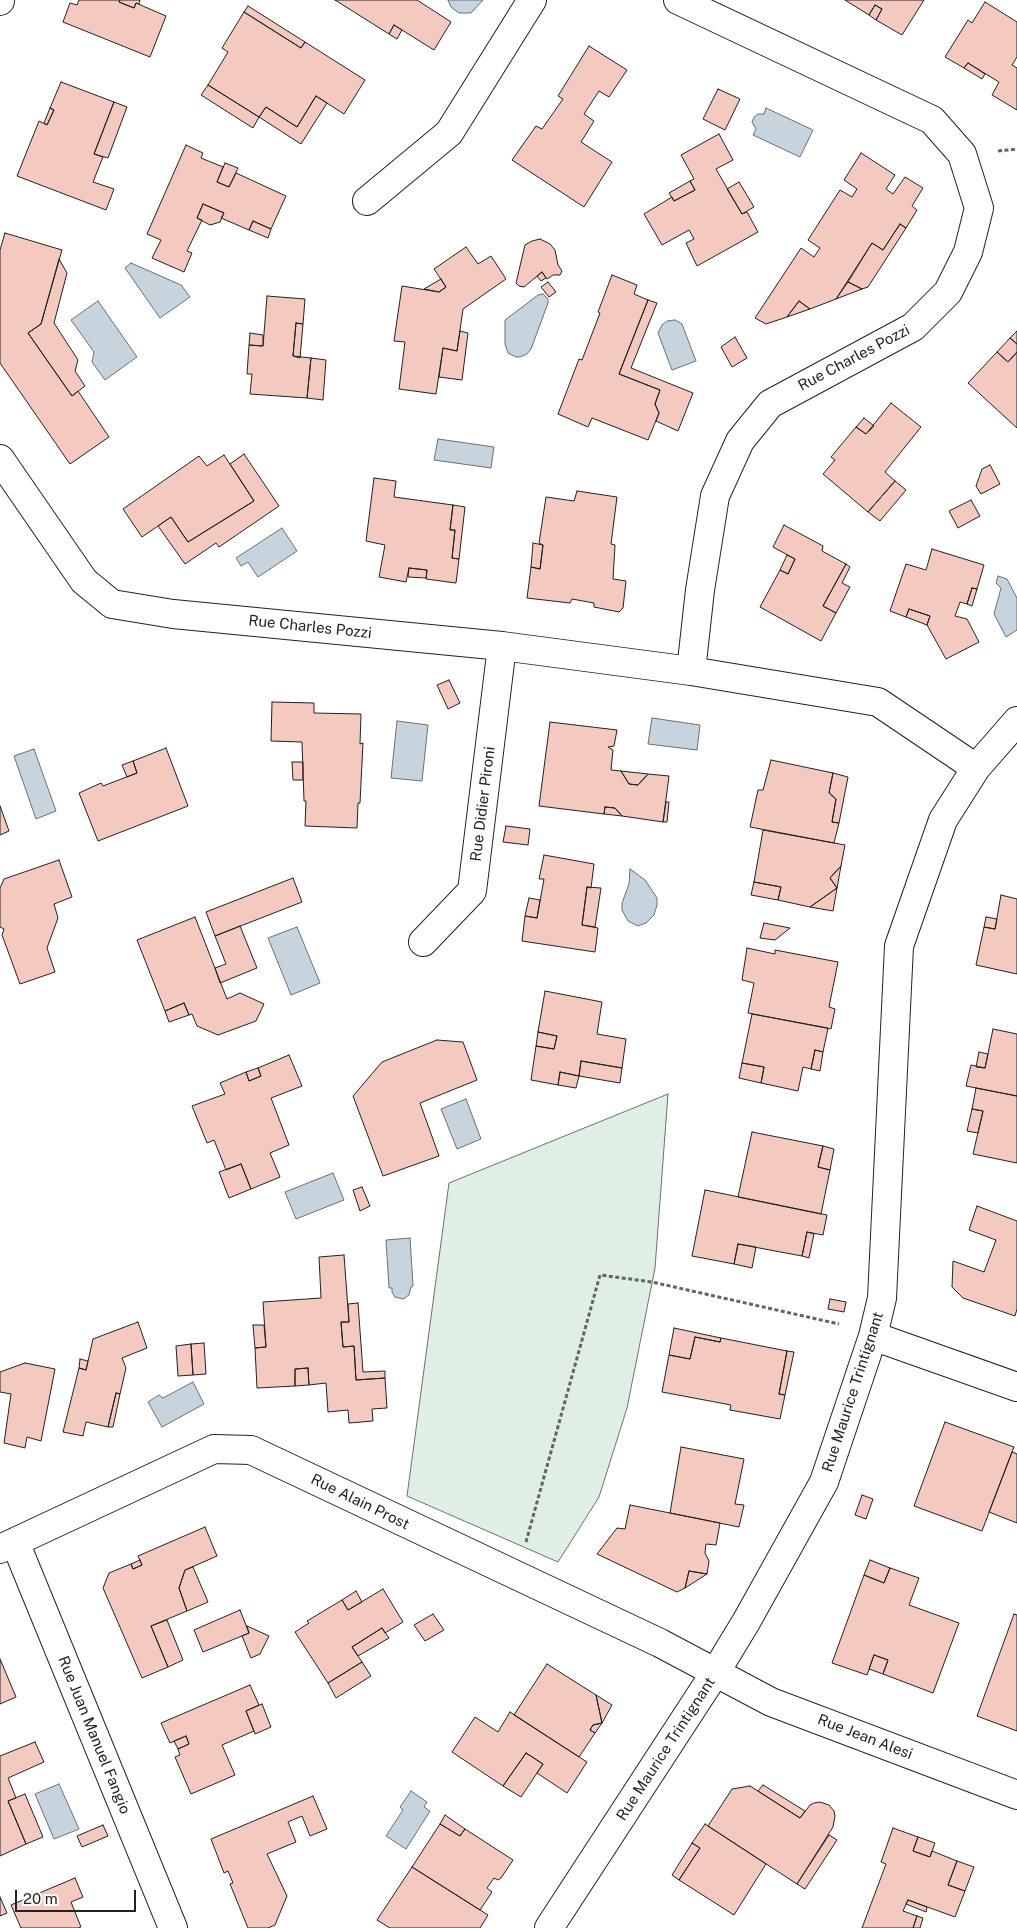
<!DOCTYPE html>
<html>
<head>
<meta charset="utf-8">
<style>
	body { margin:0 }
	#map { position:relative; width:1017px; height:1928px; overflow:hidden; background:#fff; font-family:"Public Sans",sans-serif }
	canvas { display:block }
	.scale { position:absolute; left:15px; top:1890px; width:121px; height:22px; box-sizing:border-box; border:2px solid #222; border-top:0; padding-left:6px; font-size:15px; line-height:18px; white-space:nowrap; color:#222; -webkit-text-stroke:4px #fff; paint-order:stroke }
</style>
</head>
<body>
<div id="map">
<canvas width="1017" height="1928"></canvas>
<div class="scale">20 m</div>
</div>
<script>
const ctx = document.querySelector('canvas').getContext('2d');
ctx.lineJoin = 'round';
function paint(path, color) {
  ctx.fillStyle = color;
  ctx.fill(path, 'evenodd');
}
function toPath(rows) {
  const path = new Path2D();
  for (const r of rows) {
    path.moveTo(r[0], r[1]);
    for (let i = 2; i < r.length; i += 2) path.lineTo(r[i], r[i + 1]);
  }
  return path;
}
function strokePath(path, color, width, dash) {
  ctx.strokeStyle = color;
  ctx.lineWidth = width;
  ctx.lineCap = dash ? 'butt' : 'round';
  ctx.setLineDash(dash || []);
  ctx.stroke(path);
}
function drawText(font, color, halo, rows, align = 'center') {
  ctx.font = font + ' "Public Sans",sans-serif';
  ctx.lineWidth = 4;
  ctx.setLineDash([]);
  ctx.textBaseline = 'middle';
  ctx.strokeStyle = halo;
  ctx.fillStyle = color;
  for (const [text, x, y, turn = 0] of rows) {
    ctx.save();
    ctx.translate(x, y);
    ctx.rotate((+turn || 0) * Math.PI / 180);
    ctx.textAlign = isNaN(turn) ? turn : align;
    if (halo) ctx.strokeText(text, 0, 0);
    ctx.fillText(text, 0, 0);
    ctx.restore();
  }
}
const green = toPath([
	[668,1094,655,1268,627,1408,599,1497,558,1562,407,1496,449,1183,668,1094]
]);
paint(green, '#e0efe3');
strokePath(green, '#6f6f6f', 1);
const water = toPath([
	[448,0,483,0,471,13,459,13,451,7,448,0],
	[766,108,813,130,800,157,753,135,756,129,752,122,754,117,758,114,764,114,766,108],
	[131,263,181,285,190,297,160,318,125,268,131,263],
	[543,294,548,299,548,303,531,349,527,354,520,357,516,357,508,353,505,344,505,320,538,295,543,294],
	[98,301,137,357,105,380,92,362,94,352,71,320,98,301],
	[675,320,682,324,696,361,672,370,658,333,662,325,667,321,675,320],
	[438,439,494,447,491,468,434,460,438,439],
	[282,528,297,551,258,577,248,562,241,566,236,558,282,528],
	[998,576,1007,579,1017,598,1017,630,1006,637,994,614,1001,588,996,583,998,576],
	[652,718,700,725,697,750,648,744,652,718],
	[397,721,428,725,422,781,391,778,397,721],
	[34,749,56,811,36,819,14,756,34,749],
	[630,869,645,880,657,898,657,905,654,915,646,923,638,926,628,921,622,910,622,903,629,884,630,869],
	[297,927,320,983,291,995,268,938,297,927],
	[466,1099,481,1139,457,1149,441,1109,466,1099],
	[333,1173,344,1200,296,1219,285,1192,333,1173],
	[410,1238,413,1286,411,1287,409,1295,403,1299,395,1297,392,1292,392,1288,389,1288,386,1240,410,1238],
	[193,1382,204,1404,162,1427,148,1402,159,1395,163,1398,193,1382],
	[59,1784,79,1829,54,1839,35,1794,59,1784],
	[411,1791,427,1802,424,1807,430,1811,406,1849,386,1836,403,1810,400,1807,411,1791]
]);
paint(water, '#c7d3dd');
strokePath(water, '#6f6f6f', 1);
const building = toPath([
	[79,0,120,0,119,2,134,8,136,3,166,16,150,57,63,22,70,3,77,5,79,0],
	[120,0,140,0,139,4,136,3,134,8,119,2,120,0],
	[335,0,417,0,451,22,434,50,394,25,389,34,335,0],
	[845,0,924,0,902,35,876,20,882,9,875,5,869,15,845,0],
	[985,2,1017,22,1017,57,1012,65,1017,68,1017,110,992,95,999,82,968,63,964,68,945,57,968,20,972,23,985,2],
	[875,5,882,9,876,20,869,15,875,5],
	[248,6,305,42,301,48,244,12,248,6],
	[244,12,301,48,305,42,365,80,344,114,316,96,297,127,266,107,259,117,208,85,228,52,222,48,244,12],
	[394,25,402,30,397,39,389,34,394,25],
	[589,46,627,70,609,97,599,91,584,114,594,121,581,142,612,162,584,207,512,160,536,126,542,129,563,99,558,96,589,46],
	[968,63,985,74,982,79,964,68,968,63],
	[61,82,114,102,94,154,103,157,93,182,114,189,106,210,17,176,39,121,47,125,54,110,50,108,61,82],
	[208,85,259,117,253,128,201,95,208,85],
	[718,89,740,99,725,130,703,119,718,89],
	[316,96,327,103,301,144,259,117,266,107,297,127,316,96],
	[114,102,127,107,108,158,94,154,114,102],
	[50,108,54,110,47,125,44,123,50,108],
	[719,134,733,160,716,169,742,214,747,212,758,232,697,266,686,243,694,239,689,230,662,245,644,214,672,197,674,201,695,190,690,181,694,179,681,155,719,134],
	[186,145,203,153,201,158,223,167,217,182,229,187,236,173,286,196,271,229,253,221,249,230,221,218,224,213,203,204,197,218,202,220,187,251,192,253,184,272,152,258,161,240,147,234,186,145],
	[861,153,895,175,886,189,893,194,905,177,923,188,912,206,917,210,906,228,900,224,883,250,872,243,836,299,810,309,799,301,787,317,766,324,755,318,801,248,814,257,820,248,808,240,840,190,852,197,857,189,844,180,861,153],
	[225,163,238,168,229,187,217,182,225,163],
	[690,181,695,190,674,201,669,193,690,181],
	[739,182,754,207,742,214,727,189,739,182],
	[203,204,224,213,220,222,210,225,197,218,203,204],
	[253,221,271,229,268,238,249,230,253,221],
	[900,224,906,228,868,287,862,289,848,282,872,243,883,250,900,224],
	[5,233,62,250,41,324,28,333,72,396,78,391,109,437,70,464,0,363,0,250,5,233],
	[540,239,550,244,555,250,558,265,562,271,560,275,553,275,547,279,542,272,524,287,519,286,516,283,525,245,532,241,540,239],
	[466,247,478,264,491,256,506,279,463,309,457,351,443,348,436,394,399,389,405,342,394,341,402,286,439,292,446,287,434,269,466,247],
	[59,259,67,273,54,323,78,360,75,371,85,386,72,396,28,333,41,324,59,259],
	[542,272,546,278,541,281,537,276,542,272],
	[612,275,637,285,634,294,648,300,619,374,660,390,655,404,659,413,648,440,592,418,588,427,558,414,579,359,582,360,600,313,598,312,612,275],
	[441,279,446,287,439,292,424,289,441,279],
	[548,282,556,292,549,297,541,287,548,282],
	[848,282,862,289,836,299,848,282],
	[267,296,305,299,303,324,296,323,293,356,311,358,307,398,250,394,252,374,247,374,249,345,263,346,267,296],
	[648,300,657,303,631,368,693,393,678,431,656,421,659,413,655,404,660,390,619,374,648,300],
	[799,301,810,309,787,317,799,301],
	[296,323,303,324,300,358,293,356,296,323],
	[460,331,468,333,462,380,439,377,443,348,457,351,460,331],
	[1017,331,1017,344,1010,338,1017,331],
	[250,333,263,335,263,346,249,345,250,333],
	[735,337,747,358,732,367,721,347,735,337],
	[1010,338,1017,344,1017,352,1008,362,997,352,1010,338],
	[997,352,1008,362,1017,352,1017,428,968,383,997,352],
	[311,358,326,360,323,400,307,398,311,358],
	[891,403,921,427,885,472,895,481,868,512,823,474,835,460,831,457,856,427,866,434,891,403],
	[864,418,874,426,866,434,856,427,864,418],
	[244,454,279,506,219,547,216,543,185,564,158,526,171,517,188,542,254,501,230,464,244,454],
	[224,455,254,501,188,542,171,517,142,537,123,509,199,456,207,466,224,455],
	[990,465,1000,484,981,494,976,486,982,469,990,465],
	[374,478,396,481,394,497,453,505,450,530,455,530,452,558,459,559,456,583,426,579,427,570,409,568,406,582,379,577,385,545,366,541,374,478],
	[895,481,906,490,880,521,868,512,895,481],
	[577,491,617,497,611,544,615,545,613,579,626,581,623,608,619,612,594,607,594,603,572,599,570,603,527,598,531,567,540,569,543,545,539,543,546,497,574,501,577,491],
	[971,500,980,516,958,528,949,511,971,500],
	[453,505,465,507,459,559,452,558,455,530,450,530,453,505],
	[784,525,823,546,822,551,846,564,823,606,836,613,821,641,760,607,780,570,788,574,795,559,773,547,784,525],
	[533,543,543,545,540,569,531,567,533,543],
	[932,549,984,565,977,589,972,588,967,604,960,602,955,616,967,619,979,642,946,659,927,625,930,616,909,609,906,617,890,611,906,564,926,570,932,549],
	[787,555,795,559,788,574,780,570,787,555],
	[846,564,850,567,842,583,850,587,836,613,823,606,846,564],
	[409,568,427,570,426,578,408,577,409,568],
	[972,588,977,589,972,606,967,604,972,588],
	[909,609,930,616,927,625,906,617,909,609],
	[449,680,460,703,448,709,437,685,449,680],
	[272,702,314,703,314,713,361,714,360,744,363,743,360,803,358,803,357,828,305,826,306,801,304,801,302,742,271,741,272,702],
	[550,722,617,730,614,746,608,747,613,750,611,770,621,771,629,784,638,785,648,774,669,776,663,822,622,816,615,808,605,807,604,814,539,806,550,722],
	[166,748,188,806,98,841,79,793,101,783,103,786,137,773,133,761,166,748],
	[771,760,833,773,829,793,836,799,832,822,839,823,834,843,750,827,758,790,763,790,771,760],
	[133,761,137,773,127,777,122,765,133,761],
	[292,762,303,762,303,780,293,780,292,762],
	[621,771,648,774,638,785,629,784,621,771],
	[833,773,848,777,839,823,832,822,836,799,829,793,833,773],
	[666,802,669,802,667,822,663,822,666,802],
	[0,806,9,831,0,835,0,806],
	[605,807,615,808,622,816,604,814,605,807],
	[506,826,530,829,528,845,503,842,506,826],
	[763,830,845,845,841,866,830,878,837,888,810,907,778,900,781,887,754,882,763,830],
	[544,855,594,864,591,888,587,887,582,925,598,928,595,952,522,941,525,916,537,918,544,879,539,879,544,855],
	[59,860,72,897,54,904,58,918,47,948,55,972,20,984,2,935,4,929,0,927,0,888,4,879,59,860],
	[841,866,837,888,830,878,841,866],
	[293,878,302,902,215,936,206,912,293,878],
	[754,882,781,887,778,900,751,895,754,882],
	[587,887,601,888,595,927,582,925,587,887],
	[837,888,833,911,810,907,837,888],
	[1001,895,1017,899,1017,974,976,965,984,927,995,929,1001,895],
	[529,898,540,900,537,918,525,916,529,898],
	[195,917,227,999,240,993,264,1004,256,1021,218,1035,197,1026,192,1014,189,1015,184,1003,165,1011,137,940,195,917],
	[986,917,997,919,995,929,984,927,986,917],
	[764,923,790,928,775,940,760,938,764,923],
	[240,926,257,968,220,983,215,968,226,964,215,936,240,926],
	[747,948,775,954,775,950,838,962,829,1007,835,1009,831,1029,748,1013,754,983,742,980,747,948],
	[545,991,602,1002,597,1034,626,1039,622,1068,581,1061,579,1076,560,1072,558,1085,531,1080,536,1046,554,1049,557,1036,538,1032,545,991],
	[184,1003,189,1015,169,1022,165,1011,184,1003],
	[752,1014,828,1028,823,1052,815,1050,811,1069,803,1067,798,1091,761,1083,764,1067,742,1063,752,1014],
	[993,1029,1017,1034,1017,1096,966,1086,971,1065,985,1068,993,1029],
	[538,1032,557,1036,554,1049,536,1046,538,1032],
	[437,1040,463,1042,477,1080,420,1103,439,1156,383,1176,353,1096,382,1062,437,1040],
	[815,1050,823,1052,820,1071,811,1069,815,1050],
	[979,1052,988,1054,985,1068,976,1067,979,1052],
	[289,1055,302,1086,271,1098,289,1145,270,1153,280,1177,251,1189,241,1164,226,1170,214,1140,207,1143,192,1106,225,1094,220,1083,246,1072,249,1081,261,1076,258,1068,289,1055],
	[581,1061,622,1068,620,1083,579,1076,581,1061],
	[742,1063,764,1067,761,1083,739,1078,742,1063],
	[258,1068,261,1076,249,1081,246,1072,258,1068],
	[560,1072,579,1076,576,1088,558,1085,560,1072],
	[976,1088,1017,1096,1017,1163,973,1154,983,1111,972,1109,976,1088],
	[972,1109,983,1111,978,1133,967,1131,972,1109],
	[752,1132,823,1146,818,1167,830,1170,821,1214,738,1197,752,1132],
	[823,1146,834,1149,830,1170,818,1167,823,1146],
	[241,1164,251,1189,229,1198,219,1172,241,1164],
	[362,1187,370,1206,360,1211,353,1190,362,1187],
	[705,1190,827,1215,823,1235,807,1232,802,1256,738,1244,734,1264,692,1256,705,1190],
	[977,1206,1017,1221,1017,1309,1015,1316,963,1298,952,1287,953,1261,984,1272,996,1240,969,1230,977,1206],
	[807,1232,814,1234,809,1258,802,1256,807,1232],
	[738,1244,756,1247,752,1268,734,1264,738,1244],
	[344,1255,349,1322,341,1322,343,1347,354,1346,356,1380,385,1378,387,1408,372,1409,373,1421,349,1423,348,1410,328,1412,326,1383,309,1385,308,1368,295,1369,295,1386,257,1388,255,1348,266,1347,263,1302,321,1298,319,1257,344,1255],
	[830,1299,846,1302,844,1312,828,1309,830,1299],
	[358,1303,363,1372,385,1371,385,1378,356,1380,354,1346,343,1347,341,1322,349,1322,348,1304,358,1303],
	[138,1322,147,1348,122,1358,126,1368,120,1394,116,1393,108,1427,86,1422,83,1436,63,1432,79,1368,86,1370,93,1339,138,1322],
	[253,1325,264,1325,266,1347,255,1348,253,1325],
	[674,1328,721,1338,720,1342,695,1337,690,1359,669,1355,674,1328],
	[695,1337,720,1342,721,1338,787,1351,779,1394,785,1395,780,1419,730,1410,731,1405,662,1392,669,1355,690,1359,695,1337],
	[204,1343,206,1374,193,1375,191,1344,204,1343],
	[191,1344,193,1375,178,1376,176,1346,191,1344],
	[787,1351,794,1352,785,1395,779,1394,787,1351],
	[80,1359,88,1361,86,1370,79,1368,80,1359],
	[25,1363,55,1369,41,1441,27,1437,25,1448,4,1443,11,1394,0,1392,0,1372,25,1363],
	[308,1368,309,1385,295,1386,295,1369,308,1368],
	[116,1393,120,1394,113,1427,108,1427,116,1393],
	[945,1422,1014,1447,982,1531,914,1506,945,1422],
	[681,1447,744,1459,735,1504,744,1505,739,1527,670,1513,681,1447],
	[1012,1452,1017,1454,1017,1523,989,1512,1012,1452],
	[862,1495,873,1499,866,1519,855,1515,862,1495],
	[630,1505,720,1523,716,1545,706,1544,705,1553,709,1561,707,1574,689,1571,685,1588,677,1592,597,1554,617,1528,625,1529,630,1505],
	[205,1527,217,1556,185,1570,179,1588,187,1611,151,1626,168,1667,142,1678,103,1588,109,1573,131,1564,133,1569,142,1565,138,1556,205,1527],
	[140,1560,142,1565,133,1569,131,1564,140,1560],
	[870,1560,890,1568,884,1583,864,1575,870,1560],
	[193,1567,208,1602,187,1611,179,1588,185,1570,193,1567],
	[890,1568,919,1578,909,1605,959,1623,933,1693,883,1674,888,1660,874,1655,867,1675,832,1663,864,1575,884,1583,890,1568],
	[689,1571,707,1574,685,1588,689,1571],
	[383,1589,403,1622,385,1633,382,1628,352,1647,362,1662,328,1683,295,1632,309,1623,307,1621,342,1600,348,1610,383,1589],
	[356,1591,362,1602,348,1610,342,1600,356,1591],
	[240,1610,249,1633,203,1652,194,1630,240,1610],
	[433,1614,444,1630,425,1641,414,1625,433,1614],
	[1014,1614,1017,1615,1017,1731,977,1716,1014,1614],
	[167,1620,183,1660,168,1667,151,1626,167,1620],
	[247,1626,269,1636,260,1654,251,1658,242,1636,249,1633,247,1626],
	[382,1628,389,1638,358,1656,352,1647,382,1628],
	[874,1655,888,1660,883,1674,869,1669,874,1655],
	[0,1659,16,1697,0,1704,0,1659],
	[362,1662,371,1676,336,1698,328,1683,362,1662],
	[547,1664,596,1695,602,1723,593,1725,590,1730,595,1733,579,1757,514,1715,547,1664],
	[250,1685,259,1705,246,1711,254,1731,222,1745,235,1775,191,1794,175,1757,180,1755,178,1749,189,1744,186,1736,170,1743,161,1723,250,1685],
	[596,1695,612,1705,602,1723,596,1695],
	[262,1704,271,1727,255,1734,246,1711,262,1704],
	[510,1712,587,1762,567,1793,537,1773,543,1764,526,1753,503,1786,452,1752,475,1717,498,1732,510,1712],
	[602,1723,595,1733,590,1730,593,1725,602,1723],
	[186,1736,189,1744,178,1749,174,1741,186,1736],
	[35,1742,44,1762,8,1778,16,1798,8,1801,26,1844,0,1856,0,1756,35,1742],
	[526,1753,543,1764,521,1797,503,1786,526,1753],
	[763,1785,805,1811,800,1818,758,1791,763,1785],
	[750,1786,800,1818,810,1805,814,1803,820,1802,829,1805,834,1811,835,1816,833,1827,797,1884,708,1826,732,1789,750,1786],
	[25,1794,43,1837,26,1844,8,1801,25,1794],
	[313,1796,327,1829,310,1836,302,1816,288,1822,296,1842,267,1854,287,1896,275,1925,268,1928,248,1928,230,1884,233,1883,228,1871,224,1873,211,1839,313,1796],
	[445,1815,465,1829,460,1836,440,1824,445,1815],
	[440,1824,460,1836,465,1829,513,1860,501,1878,498,1880,494,1878,487,1888,492,1892,480,1910,412,1867,440,1824],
	[705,1824,766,1864,734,1915,679,1880,700,1848,692,1843,705,1824],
	[103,1825,108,1836,82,1847,77,1836,103,1825],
	[893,1828,918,1837,913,1851,930,1857,932,1851,957,1861,948,1885,965,1891,955,1917,908,1900,903,1911,917,1916,913,1928,862,1928,886,1864,881,1862,893,1828],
	[829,1835,837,1840,805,1889,797,1884,829,1835],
	[918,1837,935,1843,930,1857,913,1851,918,1837],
	[692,1843,700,1848,679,1880,672,1875,692,1843],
	[957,1861,974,1867,965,1891,948,1885,957,1861],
	[412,1867,488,1915,480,1928,390,1928,377,1920,412,1867],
	[75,1878,83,1897,71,1902,81,1927,78,1928,21,1928,11,1905,75,1878],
	[0,1897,7,1913,0,1916,0,1897],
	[908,1900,927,1907,926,1912,906,1904,908,1900],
	[917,1916,923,1918,920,1928,913,1928,917,1916]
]);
paint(building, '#f3c9c0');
strokePath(building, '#222', 1);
const street = toPath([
	[678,0,932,120,962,154,979,208,968,252,948,292,913,327,770,404,740,441,715,496,700,590,691,671],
	[0,1,0,0],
	[367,201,449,133,532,0],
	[0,459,84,581,112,604,173,614,502,646,691,671,878,702,976,768],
	[423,942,472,891,502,646],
	[873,1336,1017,1387],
	[15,1542,173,1928],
	[0,1549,214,1449,251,1450,660,1643,771,1702,1017,1795],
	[549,1928,715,1673,746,1622,824,1482,873,1336,882,1298,899,946,943,820,976,768,1017,721]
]);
strokePath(street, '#222', 30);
strokePath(toPath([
	[998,151,1017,149],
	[526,1542,600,1275,652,1282,839,1324]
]), '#646464', 3, [4, 2.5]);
strokePath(street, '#fff', 28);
drawText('15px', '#222', '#fff', [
	["Rue Charles Pozzi",854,358,-28],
	["Rue Charles Pozzi",310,627,6],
	["Rue Didier Pironi",483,804,-83],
	["Rue Maurice Trintignant",853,1392,-72],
	["Rue Alain Prost",360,1502,26],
	["Rue Juan Manuel Fangio",94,1735,68],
	["Rue Jean Alesi",865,1737,21],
	["Rue Maurice Trintignant",666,1749,-57]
]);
</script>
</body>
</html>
